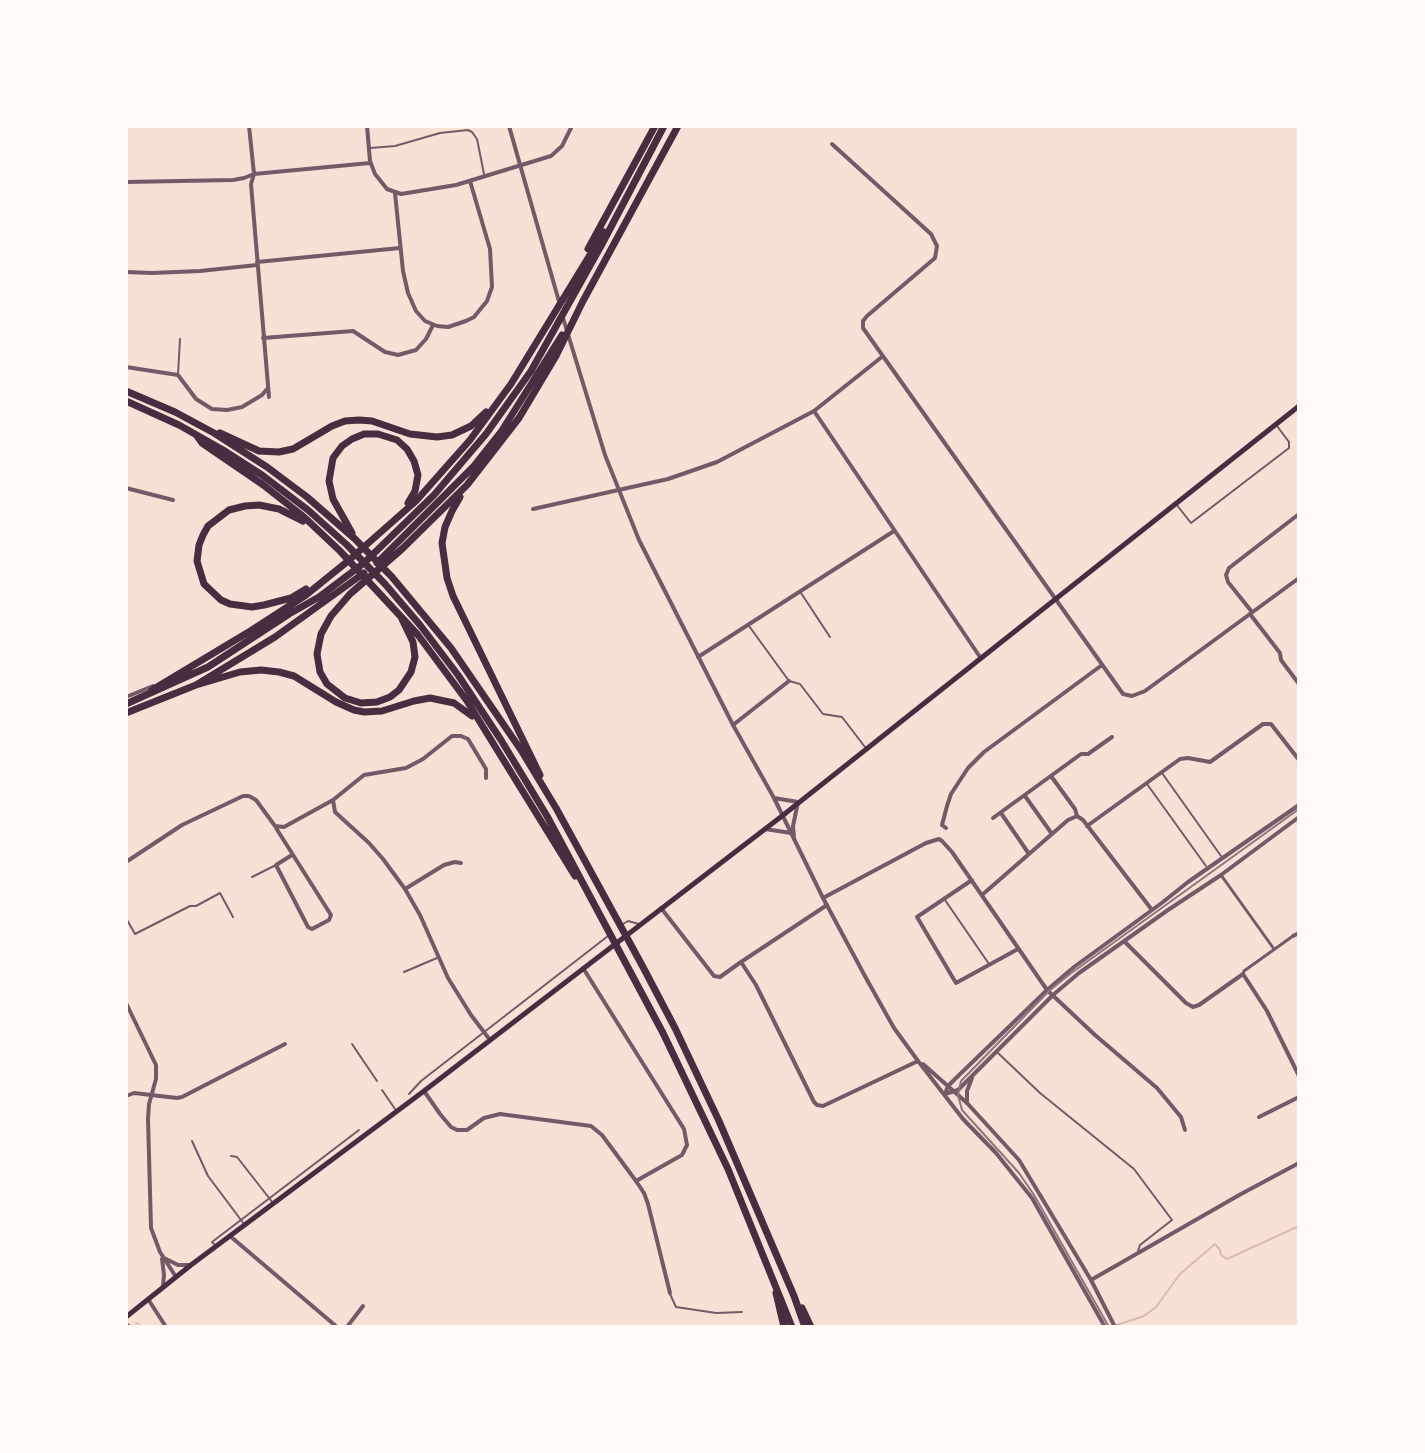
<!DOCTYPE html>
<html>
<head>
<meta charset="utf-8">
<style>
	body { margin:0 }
	#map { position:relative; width:1425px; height:1453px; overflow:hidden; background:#f7e1d7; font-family:Signika,sans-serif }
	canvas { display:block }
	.frame { position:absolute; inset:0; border:128px solid #fffaf5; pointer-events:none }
</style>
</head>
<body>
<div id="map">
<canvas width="1425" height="1453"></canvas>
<div class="frame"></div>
</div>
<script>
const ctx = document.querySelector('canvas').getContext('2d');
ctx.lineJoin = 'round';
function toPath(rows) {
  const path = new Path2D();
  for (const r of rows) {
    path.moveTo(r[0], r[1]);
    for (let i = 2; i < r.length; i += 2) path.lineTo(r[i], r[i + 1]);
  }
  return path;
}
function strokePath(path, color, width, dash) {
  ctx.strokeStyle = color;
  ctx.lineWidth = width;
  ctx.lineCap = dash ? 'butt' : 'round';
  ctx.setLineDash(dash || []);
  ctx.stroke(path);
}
strokePath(toPath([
	[136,1323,143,1327],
	[1111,1327,1144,1316,1156,1307,1180,1274,1215,1244,1220,1250,1221,1255,1227,1259,1299,1226]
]), '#dcb8b0', 2);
strokePath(toPath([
	[370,148,395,146,440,133,468,130,472,132,477,139,484,174],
	[178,374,180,339],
	[1176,504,1191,523,1289,448,1289,442,1277,426],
	[801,593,830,637],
	[749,626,789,681,800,684,823,714,842,717,865,747],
	[1162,773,1221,856],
	[1147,784,1206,866],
	[252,877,276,865],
	[945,900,989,964],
	[126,918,135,934,190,906,196,906,220,893,233,917],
	[623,924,628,921,639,924],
	[404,972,437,958],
	[352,1044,377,1081],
	[998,1053,1040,1093,1134,1169,1172,1220,1140,1245,1138,1251],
	[382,1090,395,1109],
	[409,1094,421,1081,608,936],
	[192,1141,208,1176,244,1224],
	[231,1156,237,1157,273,1203],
	[216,1246,212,1242,359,1130],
	[670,1294,676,1307,716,1313,742,1312]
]), '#755966', 2);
strokePath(toPath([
	[1221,875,1274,949],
	[1243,974,1244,971,1293,936]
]), '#755966', 3);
strokePath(toPath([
	[249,126,254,174,251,184,269,397],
	[367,126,370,161,375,174,387,189,401,194,456,185,551,156,562,146,572,126],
	[832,144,931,234,937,246,935,258,867,316,863,321,863,328,1123,694,1132,696,1145,691,1299,578],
	[126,182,233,180,244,178,254,174,370,163],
	[395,193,403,271,408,293,416,311,425,321,437,326,448,327,466,321,474,317,487,301,492,287,490,249,470,181],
	[257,262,400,248],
	[126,272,152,273,200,271,257,265],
	[263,338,353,331,385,352,398,355,416,350,426,339,433,325],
	[126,367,178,375,196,399,212,409,227,410,242,407,262,395,268,388],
	[814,411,980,657],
	[126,488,173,500],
	[533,509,668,479,717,462,814,411,883,356],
	[1252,612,1228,582,1226,575,1229,568,1299,514],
	[1250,614,1280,653,1281,660,1299,684],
	[698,657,894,531],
	[733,725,789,681],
	[1051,776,1075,809,1077,816,1083,820,1152,910],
	[1025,796,1052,834],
	[333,800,335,812,369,843,383,859,405,889,420,915,448,978,471,1015,490,1040],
	[1299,805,1188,882,1163,902,1074,967,1047,990,955,1079,948,1086,945,1094,958,1090,1053,995,1079,973,1168,910,1221,875,1299,817],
	[1001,813,1029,854],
	[993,818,1081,754,1088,754,1112,737],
	[1087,826,1180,759,1188,758,1210,762,1263,724,1271,724,1299,760],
	[276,828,331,915,329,920,312,929,308,927,276,865,292,855],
	[946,828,942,825,947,806,951,794,968,768,984,752,1102,665],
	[126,862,182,825,243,796,249,796,256,800,275,826,284,827,333,800,364,775,406,768,423,759,452,736,461,736,468,739,486,769,486,778],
	[972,880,917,917,956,983,1018,949],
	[405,889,444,865,455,862,461,863],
	[982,895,1068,820,1077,816],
	[823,898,926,843,939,839,942,841,952,852,1047,990,1095,1035,1157,1088,1181,1117,1185,1130],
	[661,908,714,976,720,977,741,962,756,985,814,1102,817,1105,823,1106,918,1061],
	[1293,936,1299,933],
	[1124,941,1186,1003,1193,1007,1199,1005,1243,974,1267,1011,1299,1076],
	[741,962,827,905],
	[424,1091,440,1114,451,1127,457,1130,467,1130,484,1118,500,1114,591,1126,602,1135,636,1181,682,1155,687,1145,684,1129,583,968],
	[126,1096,134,1093,177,1098,182,1097,285,1044],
	[967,1103,967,1091,972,1078],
	[1259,1117,1299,1097],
	[636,1181,644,1193,648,1204,670,1293],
	[230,1236,337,1327],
	[1091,1280,1241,1194,1299,1163],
	[148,1299,166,1327],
	[126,1324,130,1327],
	[347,1327,363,1306]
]), '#755966', 4);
strokePath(toPath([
	[509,126,560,305],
	[563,318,605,455,639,540,733,725,774,798,823,898,866,978,894,1028,918,1061,963,1119,996,1153,1032,1198,1105,1327],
	[126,697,153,686],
	[774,798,798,802,793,826,794,838],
	[765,829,791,833],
	[126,1003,156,1065,156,1079,149,1104,148,1119,151,1228,160,1252,176,1277],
	[923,1064,967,1103,1019,1160,1091,1280,1115,1327],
	[164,1258,178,1265,190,1265],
	[162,1259,164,1275,163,1286]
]), '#755966', 4);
strokePath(toPath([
	[126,1317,191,1265,424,1091,782,816,1299,406]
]), '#4a2c40', 5);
strokePath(toPath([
	[588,249,655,126],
	[126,391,175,412,214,433,267,467,307,497,355,539,392,577,451,648,521,750,556,808,643,967,675,1028,719,1121,794,1296,805,1327],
	[126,401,179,425,223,450,262,475,308,510,347,545,385,584,420,625,458,675,501,740,547,816,663,1033,728,1169,792,1327],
	[220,433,259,451,279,452,293,449,332,426,345,421,359,420,372,421,410,434,437,437,452,435,471,426,486,412],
	[197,436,202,443,262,484,304,517,340,551,418,635,467,701,575,876],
	[460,497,452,511,445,527,442,543,447,578,453,596,540,775],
	[303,521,279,509,259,505,245,506,229,510,208,526,203,535,199,545,197,561,204,584,221,600,230,604,252,607,264,605,291,598,306,589],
	[352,533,333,499,329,481,333,458,342,446,352,439,364,434,378,434,397,440,407,449,414,461,418,475,415,491,408,503],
	[377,563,474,466,501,432,562,335],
	[401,617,413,642,415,657,411,672,399,690,390,697,377,702,361,703,345,698,327,684,320,672,317,654,321,634,331,616,350,594,402,549,467,485,519,418,556,356,583,301,678,126],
	[196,685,275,637,364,573],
	[152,690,252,630,306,595,348,561,416,501,470,440,511,384,604,232],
	[126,704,208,667,289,614,319,597,364,563,434,495,486,434,531,371,601,246,664,126],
	[126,713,196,685,240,672,261,670,279,672,294,676,336,702,354,710,364,712,382,711,414,701,430,698,454,703,472,716],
	[776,1293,784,1327],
	[802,1308,811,1327]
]), '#4a2c40', 7);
strokePath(toPath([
	[1109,1327,1034,1195,1019,1173,962,1110,958,1095,961,1081,1049,991,1070,974,1299,809]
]), '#8f747c', 2);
</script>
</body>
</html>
